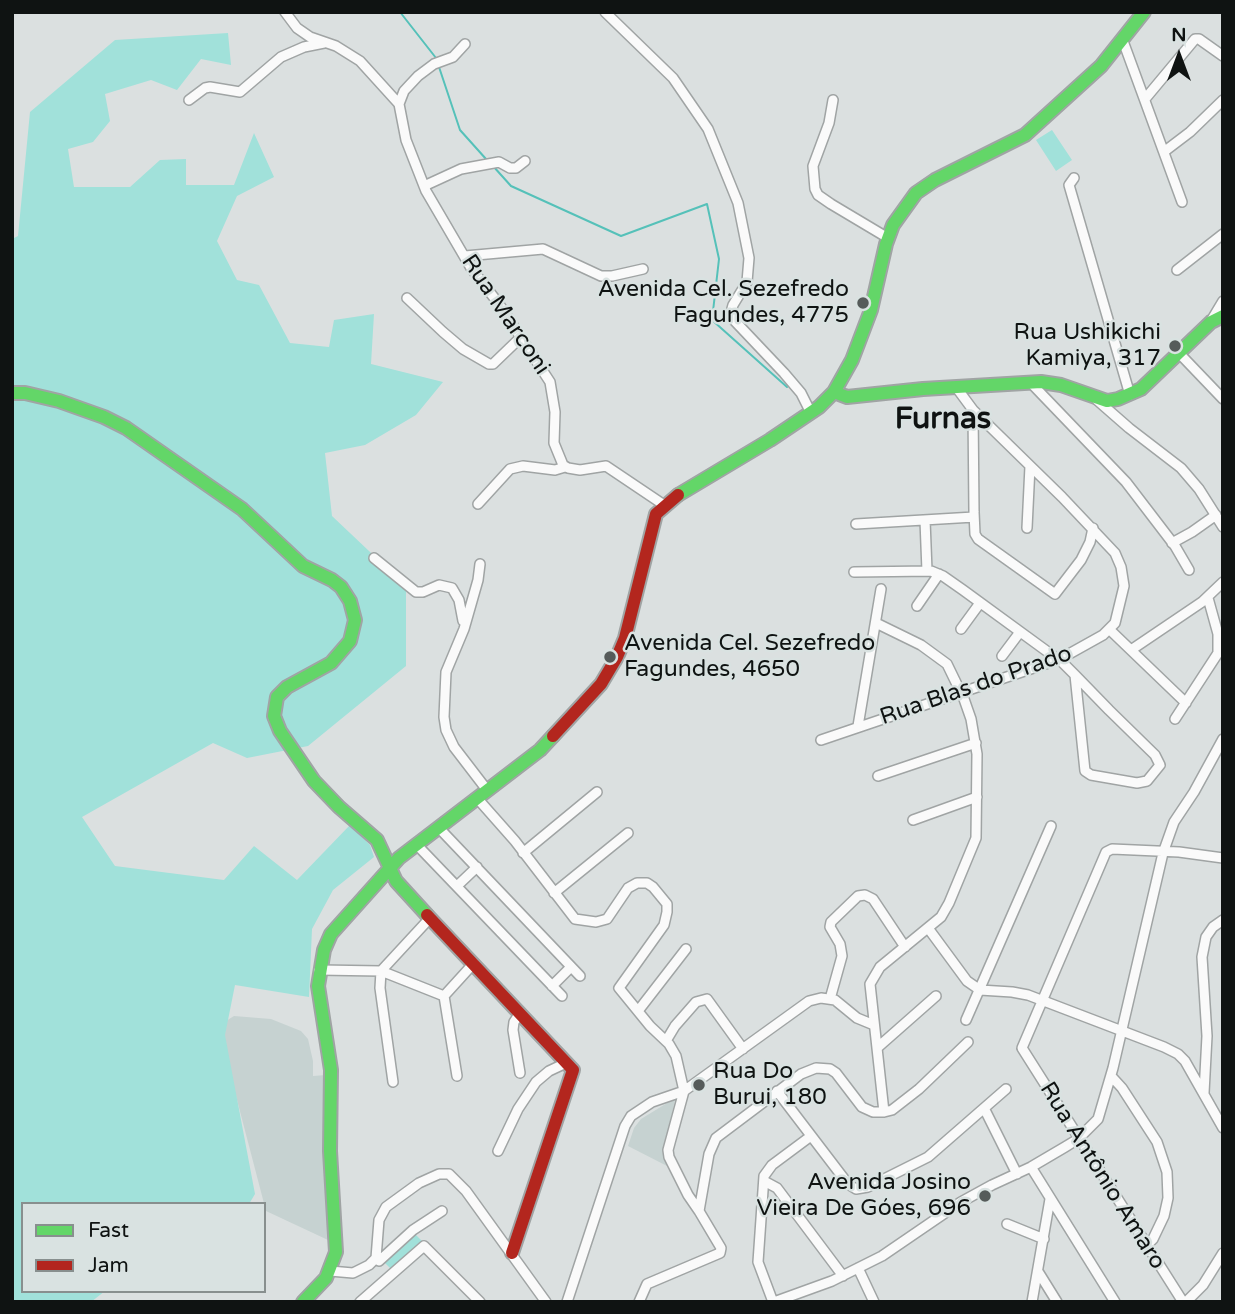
<!DOCTYPE html>
<html>
<head>
<meta charset="utf-8">
<style>
	body { margin:0 }
	#map { position:relative; width:1235px; height:1314px; overflow:hidden; background:#dbe0e0; font-family:"Varela Round",sans-serif }
	canvas { display:block }
	.frame { position:absolute; inset:0; border:14px solid #0f1312; pointer-events:none }
	.legend { position:absolute; left:21px; top:1202px; width:245px; height:91px; box-sizing:border-box; background:#d9e2e1; border:2px solid #888f8e; margin:0; padding:9px 12px; list-style:none; font-size:21px; color:#0f1312 }
	.legend li { display:flex; align-items:center; gap:14px; height:35px }
	.legend b { width:35px; border:2px solid #888f8e }
	.north { position:absolute; left:1144px; top:21px; width:70px; height:70px; -webkit-text-stroke:5px #d9e2e1; paint-order:stroke; rotate:0deg; font-size:19px; font-weight:700; line-height:28px; text-align:center; color:#0f1312 }
	.north::after { content:''; display:block; margin:auto; width:24px; height:32px; background:#0f1312; clip-path:polygon(50% 0,100% 100%,50% 72%,0 100%) }
</style>
</head>
<body>
<div id="map">
<canvas width="1235" height="1314"></canvas>
<div class="frame"></div>
<ul class="legend">
<li><b style="height:9px;background:#63d668"></b>Fast</li>
<li><b style="height:9px;background:#b3261e"></b>Jam</li>
</ul>
<div class="north">N</div>
</div>
<script>
const ctx = document.querySelector('canvas').getContext('2d');
ctx.lineJoin = 'round';
function paint(path, color) {
  ctx.fillStyle = color;
  ctx.fill(path, 'evenodd');
}
function toPath(rows) {
  const path = new Path2D();
  for (const r of rows) {
    path.moveTo(r[0], r[1]);
    for (let i = 2; i < r.length; i += 2) path.lineTo(r[i], r[i + 1]);
  }
  return path;
}
function strokePath(path, color, width, dash) {
  ctx.strokeStyle = color;
  ctx.lineWidth = width;
  ctx.lineCap = dash ? 'butt' : 'round';
  ctx.setLineDash(dash || []);
  ctx.stroke(path);
}
function drawText(font, color, halo, rows, align = 'center') {
  ctx.font = font + ' "Varela Round",sans-serif';
  ctx.lineWidth = 5;
  ctx.setLineDash([]);
  ctx.textBaseline = 'middle';
  ctx.strokeStyle = halo;
  ctx.fillStyle = color;
  for (const [text, x, y, turn = 0] of rows) {
    ctx.save();
    ctx.translate(x, y);
    ctx.rotate((+turn || 0) * Math.PI / 180);
    ctx.textAlign = isNaN(turn) ? turn : align;
    if (halo) ctx.strokeText(text, 0, 0);
    ctx.fillText(text, 0, 0);
    ctx.restore();
  }
}
paint(toPath([
	[234,1016,271,1019,301,1031,308,1039,313,1061,313,1076,326,1075,324,1125,328,1240,266,1211,225,1054,223,1029,226,1021],
	[672,1100,675,1100,663,1152,669,1167,628,1146,634,1128,641,1119]
]), '#c6d2d1');
paint(toPath([
	[228,33,231,65,201,59,177,90,151,80,105,94,110,121,93,142,68,149,74,187,130,187,160,160,186,159,186,185,234,185,254,133,274,177,237,196,217,241,237,280,259,285,290,343,329,347,334,320,374,314,371,364,443,382,416,415,365,445,325,453,332,516,406,586,406,666,308,746,247,758,213,743,82,817,115,866,224,880,254,846,297,880,350,825,370,845,374,857,333,890,312,929,309,997,235,985,225,1035,255,1194,249,1204,23,1204,23,1291,105,1291,91,1302,12,1302,12,239,18,236,30,112,115,40],
	[1052,130,1072,160,1056,171,1036,140],
	[412,1231,424,1243,392,1270,382,1260]
]), '#a1e1da');
strokePath(toPath([
	[400,12,436,58],
	[439,67,460,130,486,159],
	[493,166,511,186,621,236,707,204,719,259,712,320,787,387]
]), '#55c1b9', 2);
const street = toPath([
	[285,12,297,28,310,37,336,46,360,61,399,104,406,140,426,191,471,268,499,304,550,382,555,412,554,443,563,465,568,468,580,470,606,466,664,505],
	[605,12,673,78,708,129,738,203,749,258,747,282,733,305,730,316,784,373,801,393,811,413],
	[1123,41,1182,202],
	[1145,99,1195,39,1199,39,1223,56],
	[189,100,205,88,210,87,240,92,281,57,304,47,324,43],
	[833,100,829,123,813,166,815,189,818,195,831,204,888,238],
	[399,104,404,91,418,76,434,64,453,57,465,44],
	[1165,151,1190,132,1223,100],
	[1074,178,1069,185,1130,395],
	[424,186,461,169,499,162,510,168,516,168,525,161],
	[465,256,543,249,601,276,612,276,643,269],
	[1177,270,1223,234],
	[407,298,443,332,463,349,489,364,493,364,520,338],
	[1211,321,1223,301],
	[1178,352,1223,399],
	[1030,382,1126,482,1175,546,1189,570],
	[1097,400,1129,428,1181,468,1199,489,1223,527],
	[973,410,974,512,975,534,978,539,1055,594,1081,560,1090,542,1093,528],
	[478,504,510,469,523,466,555,470,565,467],
	[925,520,927,571],
	[856,524,974,517],
	[1027,528,1030,466],
	[1172,543,1192,532,1216,515],
	[374,558,416,592,423,592,439,585,452,588,459,600,463,621],
	[480,564,478,580,464,629,446,672,444,717,446,730,454,747,487,790],
	[854,572,931,571,943,576,963,590,1063,663,1075,675,1109,710,1155,755,1160,765,1147,781,1137,783,1091,775,1085,771,1075,675],
	[917,606,939,574],
	[876,623,921,645,947,664,964,699,971,719,977,754,976,838,949,903,941,917,880,967,870,984,884,1112],
	[961,629,980,603],
	[1110,630,1186,703],
	[1131,650,1202,602,1223,582],
	[1002,656,1020,632],
	[1175,719,1218,653,1218,634,1208,598],
	[858,726,881,589],
	[821,740,1060,659,1103,635,1115,623,1124,586,1121,567,1115,553,1062,497,973,410,956,387],
	[878,776,976,743],
	[477,798,515,841,575,919,596,922,607,919,628,888,637,883,647,883,653,887,667,904,667,912,664,925,619,988,650,1026,669,1044,676,1056,684,1091,668,1150,669,1157,688,1195,699,1211,709,1154,716,1138,801,1074,816,1068,830,1069,836,1073,862,1107,873,1112,884,1112,892,1110,919,1089,968,1042],
	[913,820,977,797],
	[438,827,580,976],
	[416,844,562,996],
	[523,853,597,792],
	[457,886,477,867],
	[554,893,628,833],
	[928,928,967,981,980,990,1012,992,1028,995,1164,1047,1178,1054,1185,1061,1223,1128],
	[319,970,381,971,444,996],
	[552,986,571,967],
	[830,999,842,956,840,944,830,927,831,922,858,896,865,895,873,899,905,947],
	[638,1011,686,949],
	[966,1020,1051,826],
	[666,1041,675,1026,696,1002,707,999,743,1049],
	[877,1048,936,996],
	[520,1073,513,1030,514,1022,520,1013],
	[457,1076,444,996,474,963],
	[1111,1076,1122,1088,1157,1142,1167,1172,1168,1198,1164,1216,1153,1239,1146,1246],
	[393,1082,380,988,381,971,430,918],
	[777,1091,848,1184,856,1189,868,1187,928,1157,1006,1089],
	[1204,1093,1207,1036,1202,957,1206,937,1213,927,1223,920],
	[984,1108,1017,1174],
	[498,1151,518,1109,536,1082,549,1071,566,1063],
	[1031,1167,1115,1302],
	[764,1181,777,1188,843,1276],
	[1007,1224,1044,1239],
	[379,1261,413,1230,442,1211],
	[858,1268,874,1302],
	[330,1271,353,1273,369,1265,376,1258,379,1220,386,1207,419,1183,439,1174,449,1174,466,1191,546,1302],
	[1039,1273,1057,1302],
	[360,1302,424,1246,480,1302],
	[567,1302,625,1126,631,1116,652,1102,684,1091,809,1001,821,998,835,1000,857,1018,874,1025],
	[639,1302,647,1284,720,1253,721,1248,699,1211],
	[773,1302,758,1262,764,1176,772,1165,811,1136],
	[774,1302,832,1281,882,1256,961,1202,992,1185,1031,1167,1065,1147,1078,1139,1098,1119,1113,1068,1163,853,1174,822,1194,792,1223,739],
	[1032,1302,1050,1199],
	[1183,1302,1022,1048,1106,852,1112,849,1179,852,1223,858],
	[1186,1302,1203,1285,1223,1253]
]);
const fast = toPath([
	[834,392,847,397,923,389,1041,382,1061,385,1107,401,1118,399,1141,389,1211,322,1223,316],
	[12,393,25,393,59,401,104,417,126,428,242,509,303,566,332,580,341,587,350,601,355,620,350,641,331,663,287,687,277,697,274,716,280,731,314,781,339,807,377,840,396,881,427,915],
	[678,495,770,440,819,407,834,392,852,360,871,310,886,244,893,225,916,193,935,180,1025,135,1101,66,1144,12],
	[303,1302,326,1278,336,1252,330,1151,331,1070,318,986,324,950,331,934,399,858,540,750,553,736]
]);
const jam = toPath([
	[553,736,601,684,617,657,625,638,656,514,678,495],
	[427,915,573,1070,512,1253]
]);
strokePath(street, '#a0a4a4', 12);
strokePath(fast, '#a0a4a4', 16);
strokePath(jam, '#a0a4a4', 16);
strokePath(street, '#fafafa', 9);
strokePath(fast, '#63d668', 12);
strokePath(jam, '#b3261e', 12);
for (const [x, y, r, color] of [
	[863,303,7,"#565b5a"],
	[1175,346,7,"#565b5a"],
	[610,657,7,"#565b5a"],
	[699,1085,7,"#565b5a"],
	[985,1196,7,"#565b5a"]
]) {
  const dot = new Path2D();
  dot.arc(x, y, r, 0, 2 * Math.PI);
  ctx.fillStyle = color;
  ctx.fill(dot);
  strokePath(dot, '#d9e2e1', 2.5);
}
drawText('23px', '#0f1312', '#d9e2e1', [
	["Avenida Cel. Sezefredo",849,290],
	["Fagundes, 4775",849,316],
	["Rua Ushikichi",1161,333],
	["Kamiya, 317",1161,359],
	["Avenida Cel. Sezefredo",624,644,"left"],
	["Fagundes, 4650",624,670,"left"],
	["Rua Do",713,1072,"left"],
	["Burui, 180",713,1098,"left"],
	["Avenida Josino",971,1183],
	["Vieira De Góes, 696",971,1209]
], 'right');
drawText('23px', '#0f1312', '#d9e2e1', [
	["Rua Marconi",505,315,56],
	["Rua Blas do Prado",976,686,-19],
	["Rua Antônio Amaro",1102,1176,58]
]);
drawText('bold 30px', '#0f1312', '#d9e2e1', [
	["Furnas",943,420]
]);
</script>
</body>
</html>
